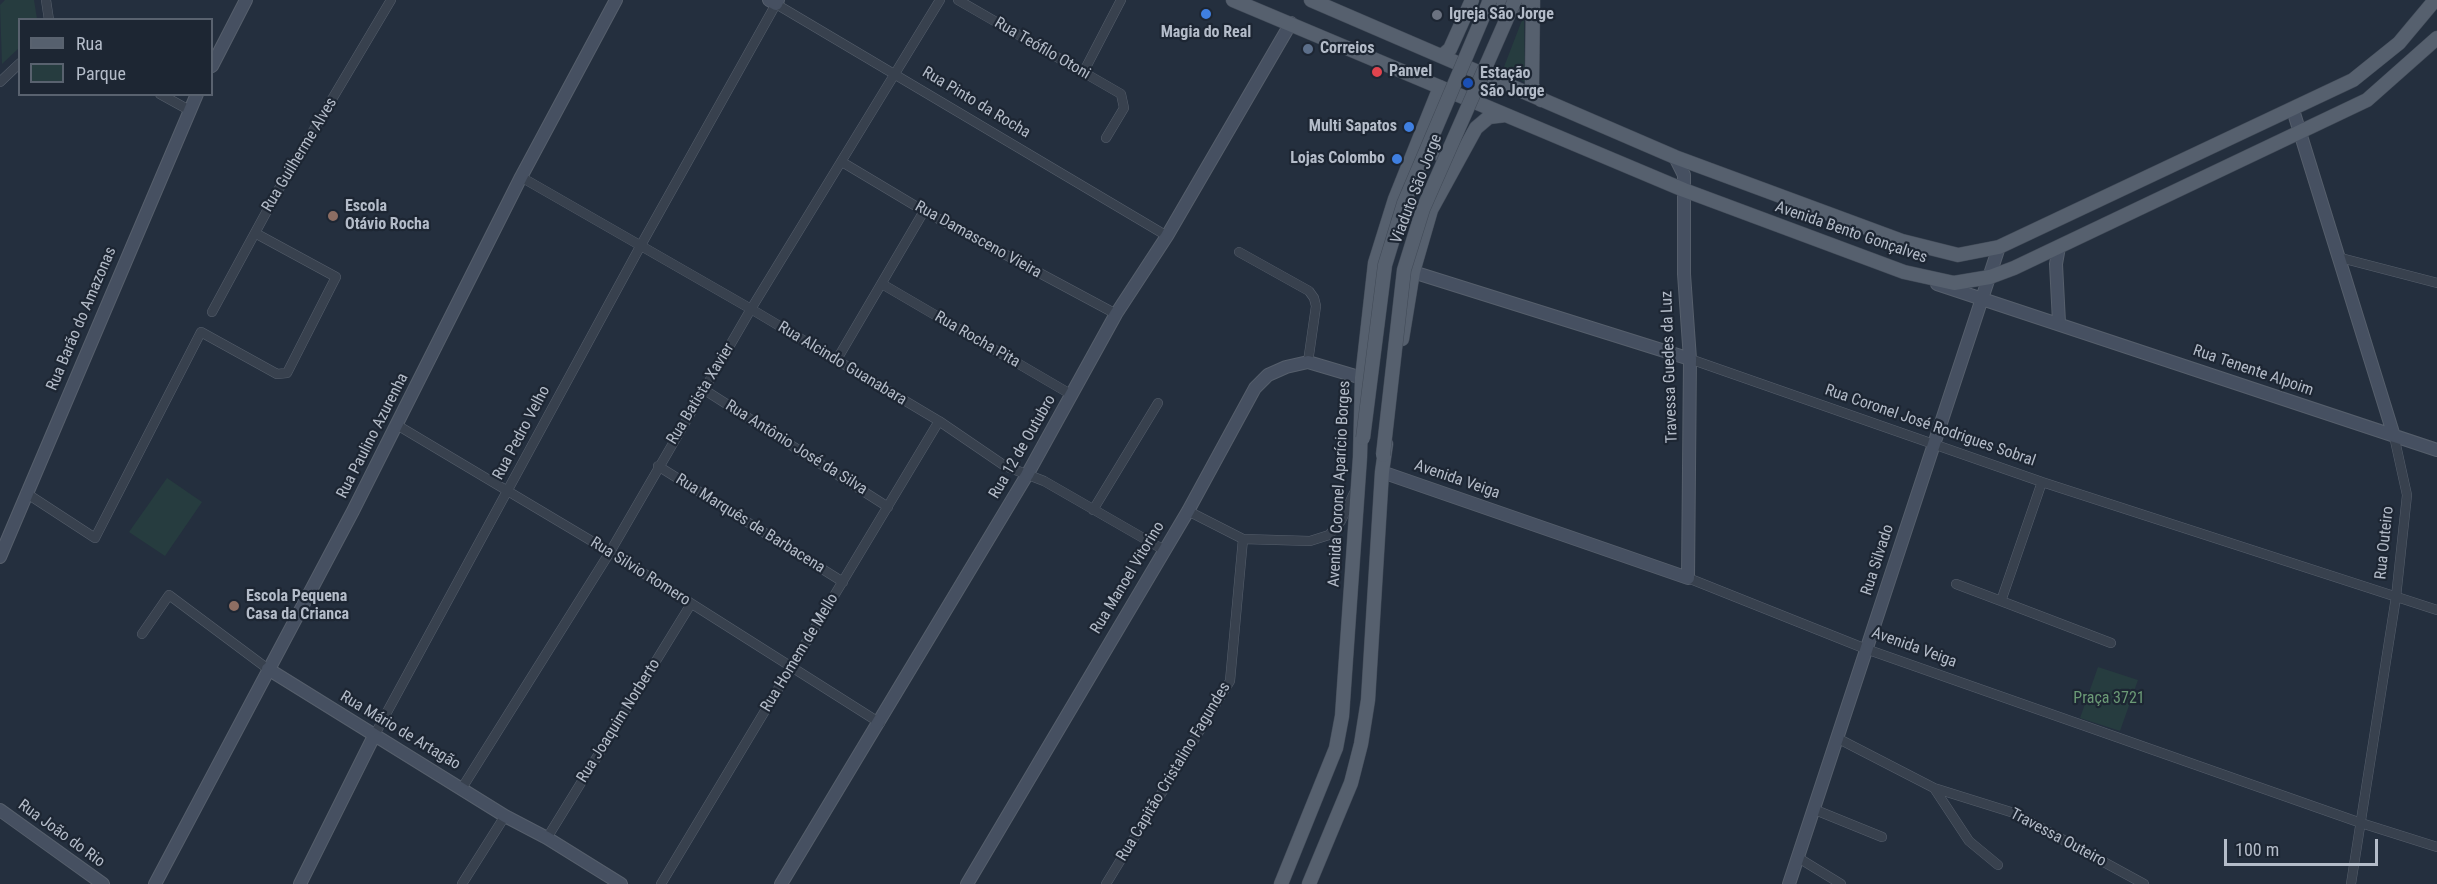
<!DOCTYPE html>
<html>
<head>
<meta charset="utf-8">
<style>
	body { margin:0 }
	#map { position:relative; width:2437px; height:884px; overflow:hidden; background:#242f3e; font-family:"Roboto Condensed",sans-serif }
	canvas { display:block }
	.legend { position:absolute; left:18px; top:18px; width:195px; height:78px; box-sizing:border-box; background:#1d2633; border:2px solid #59626f; margin:0; padding:8px 10px; list-style:none; font-size:18px; color:#b4bcc9 }
	.legend li { display:flex; align-items:center; gap:12px; height:30px }
	.legend b { width:30px; border:2px solid #59626f }
	.scale { position:absolute; left:2224px; top:839px; width:154px; height:27px; box-sizing:border-box; border:3px solid #b4bcc9; border-top:0; padding-left:8px; font-size:18px; line-height:21px; white-space:nowrap; color:#b4bcc9; -webkit-text-stroke:4px #1d2633; paint-order:stroke }
</style>
</head>
<body>
<div id="map">
<canvas width="2437" height="884"></canvas>
<ul class="legend">
<li><b style="height:8px;background:#56606e"></b>Rua</li>
<li><b style="height:16px;background:#263c3f"></b>Parque</li>
</ul>
<div class="scale">100 m</div>
</div>
<script>
const ctx = document.querySelector('canvas').getContext('2d');
ctx.lineJoin = 'round';
function paint(path, color) {
  ctx.fillStyle = color;
  ctx.fill(path, 'evenodd');
}
function toPath(rows) {
  const path = new Path2D();
  for (const r of rows) {
    path.moveTo(r[0], r[1]);
    for (let i = 2; i < r.length; i += 2) path.lineTo(r[i], r[i + 1]);
  }
  return path;
}
function strokePath(path, color, width, dash) {
  ctx.strokeStyle = color;
  ctx.lineWidth = width;
  ctx.lineCap = dash ? 'butt' : 'round';
  ctx.setLineDash(dash || []);
  ctx.stroke(path);
}
function drawText(font, color, halo, rows, align = 'center') {
  ctx.font = font + ' "Roboto Condensed",sans-serif';
  ctx.lineWidth = 4.5;
  ctx.setLineDash([]);
  ctx.textBaseline = 'middle';
  ctx.strokeStyle = halo;
  ctx.fillStyle = color;
  for (const [text, x, y, turn = 0] of rows) {
    ctx.save();
    ctx.translate(x, y);
    ctx.rotate((+turn || 0) * Math.PI / 180);
    ctx.textAlign = isNaN(turn) ? turn : align;
    if (halo) ctx.strokeText(text, 0, 0);
    ctx.fillText(text, 0, 0);
    ctx.restore();
  }
}
paint(toPath([
	[5,0,34,0,37,19,20,20,19,48,2,64,0,5],
	[1524,15,1525,82,1502,72],
	[167,478,202,502,165,556,129,532],
	[2098,667,2138,680,2120,731,2080,718]
]), '#263c3f');
const street = toPath([
	[46,0,49,20],
	[958,0,1121,94,1124,108,1106,138],
	[1083,73,1121,0],
	[0,82,20,63],
	[160,94,189,110],
	[842,162,924,211,1116,314],
	[521,177,751,309,939,421,1005,466,1044,481,1164,550],
	[1239,252,1309,291,1314,298,1316,306,1308,362],
	[2341,258,2437,283],
	[882,284,1072,395],
	[212,312,281,185,391,0],
	[1690,359,2042,482,2437,610],
	[836,361,924,211],
	[703,389,888,507],
	[397,425,610,552,880,723],
	[658,466,843,582],
	[2042,482,2001,601,2111,643],
	[26,493,95,538,201,332,277,374,287,373,336,277,255,233],
	[1093,510,1158,403],
	[1188,511,1243,539,1310,541,1329,535,1341,521,1354,493],
	[1688,578,1866,649,2361,823,2437,847],
	[1956,584,2001,601],
	[142,634,169,595,268,669],
	[374,736,641,245,776,4,1167,236],
	[1837,738,1934,788,1969,841,1998,865],
	[462,788,610,552,751,309,940,0],
	[1934,788,2014,813,2144,884],
	[1813,809,1882,837],
	[547,838,691,604],
	[1797,857,1841,884],
	[462,884,505,816],
	[661,884,939,421],
	[1106,884,1230,681,1243,539],
	[2351,884,2396,597,2407,495,2394,436]
]);
const secondary = toPath([
	[769,0,776,4,778,0],
	[212,66,246,0],
	[2293,110,2394,436],
	[1413,272,1690,359],
	[1937,284,2437,450],
	[2059,322,2056,264,2059,247],
	[1382,472,1688,578,1690,359,1684,274,1684,175,1675,157],
	[0,557,197,94],
	[268,669,505,816,547,838,621,884],
	[0,810,103,884],
	[155,884,353,511,521,177,616,0],
	[300,884,374,736],
	[781,884,1027,475,1116,314,1167,236,1291,23],
	[967,884,1188,511,1255,388,1268,375,1286,367,1308,362,1362,378],
	[1789,884,1999,247]
]);
const primary = toPath([
	[1233,0,1684,190,1904,272,1954,283,1990,277,2014,268,2367,100,2437,38],
	[1311,0,1675,157,1902,241,1958,255,1999,247,2353,80,2399,43,2435,0],
	[1489,0,1509,8,1532,0],
	[1533,0,1532,86,1541,100],
	[1442,56,1450,49,1472,0],
	[1415,152,1439,153,1451,168],
	[1402,339,1413,272,1431,210,1476,128,1489,117,1506,115],
	[1281,884,1336,748,1342,716,1360,457,1362,378,1375,263,1395,199,1440,87],
	[1309,884,1351,783,1361,744,1368,700,1382,472,1386,444]
]);
strokePath(street, '#565f6c', 10);
strokePath(secondary, '#565f6c', 14);
strokePath(primary, '#414a57', 15);
strokePath(street, '#38414e', 9);
strokePath(secondary, '#465061', 12);
strokePath(primary, '#56606e', 14);
const primaryBridge = toPath([
	[1363,438,1385,265,1404,203,1490,0],
	[1383,455,1404,270,1423,209,1515,0]
]);
strokePath(primaryBridge, '#414a57', 15, []);
strokePath(primaryBridge, '#56606e', 14);
for (const [x, y, r, color] of [
	[1206,14,6,"#3f7fe0"],
	[1437,15,6,"#6b7280"],
	[1308,49,6,"#5c6f8a"],
	[1377,72,6,"#e0444e"],
	[1468,83,6,"#1a4fb4"],
	[1409,127,6,"#3f7fe0"],
	[1397,159,6,"#3f7fe0"],
	[333,216,6,"#8d6e63"],
	[234,606,6,"#8d6e63"]
]) {
  const dot = new Path2D();
  dot.arc(x, y, r, 0, 2 * Math.PI);
  ctx.fillStyle = color;
  ctx.fill(dot);
  strokePath(dot, '#1d2633', 2);
}
drawText('bold 16px', '#b4bcc9', '#1d2633', [
	["Igreja São Jorge",1449,15],
	["Magia do Real",1206,33,"center"],
	["Correios",1320,49],
	["Panvel",1389,72],
	["Estação",1480,74],
	["São Jorge",1480,92],
	["Multi Sapatos",1397,127,"right"],
	["Lojas Colombo",1385,159,"right"],
	["Escola",345,207],
	["Otávio Rocha",345,225],
	["Escola Pequena",246,597],
	["Casa da Crianca",246,615]
], 'left');
drawText('16px', '#b4bcc9', '#1d2633', [
	["Rua Teófilo Otoni",1042,49,30],
	["Rua Pinto da Rocha",976,103,31],
	["Rua Guilherme Alves",300,155,-59],
	["Viaduto São Jorge",1417,189,-69],
	["Avenida Bento Gonçalves",1851,233,19],
	["Rua Damasceno Vieira",978,240,29],
	["Rua Barão do Amazonas",82,319,-67],
	["Rua Rocha Pita",977,340,30],
	["Rua Alcindo Guanabara",842,364,31],
	["Travessa Guedes da Luz",1670,367,-92],
	["Rua Tenente Alpoim",2253,371,19],
	["Rua Batista Xavier",701,394,-59],
	["Rua Coronel José Rodrigues Sobral",1930,426,19],
	["Rua Pedro Velho",522,433,-62],
	["Rua Paulino Azurenha",373,436,-63],
	["Rua 12 de Outubro",1023,447,-60],
	["Rua Antônio José da Silva",796,448,32],
	["Avenida Veiga",1457,480,19],
	["Avenida Coronel Aparício Borges",1340,484,-87],
	["Rua Marquês de Barbacena",750,524,32],
	["Rua Outeiro",2385,543,-84],
	["Rua Silvado",1878,560,-72],
	["Rua Silvio Romero",640,572,32],
	["Rua Manoel Vitorino",1128,578,-59],
	["Avenida Veiga",1914,648,20],
	["Rua Homem de Mello",800,653,-59],
	["Rua Joaquim Norberto",619,721,-58],
	["Rua Mário de Artagão",400,731,31],
	["Rua Capitão Cristalino Fagundes",1174,772,-59],
	["Rua João do Rio",61,834,36],
	["Travessa Outeiro",2058,838,28]
]);
drawText('16px', '#6b9a76', '#1d2633', [
	["Praça 3721",2109,699]
]);
</script>
</body>
</html>
